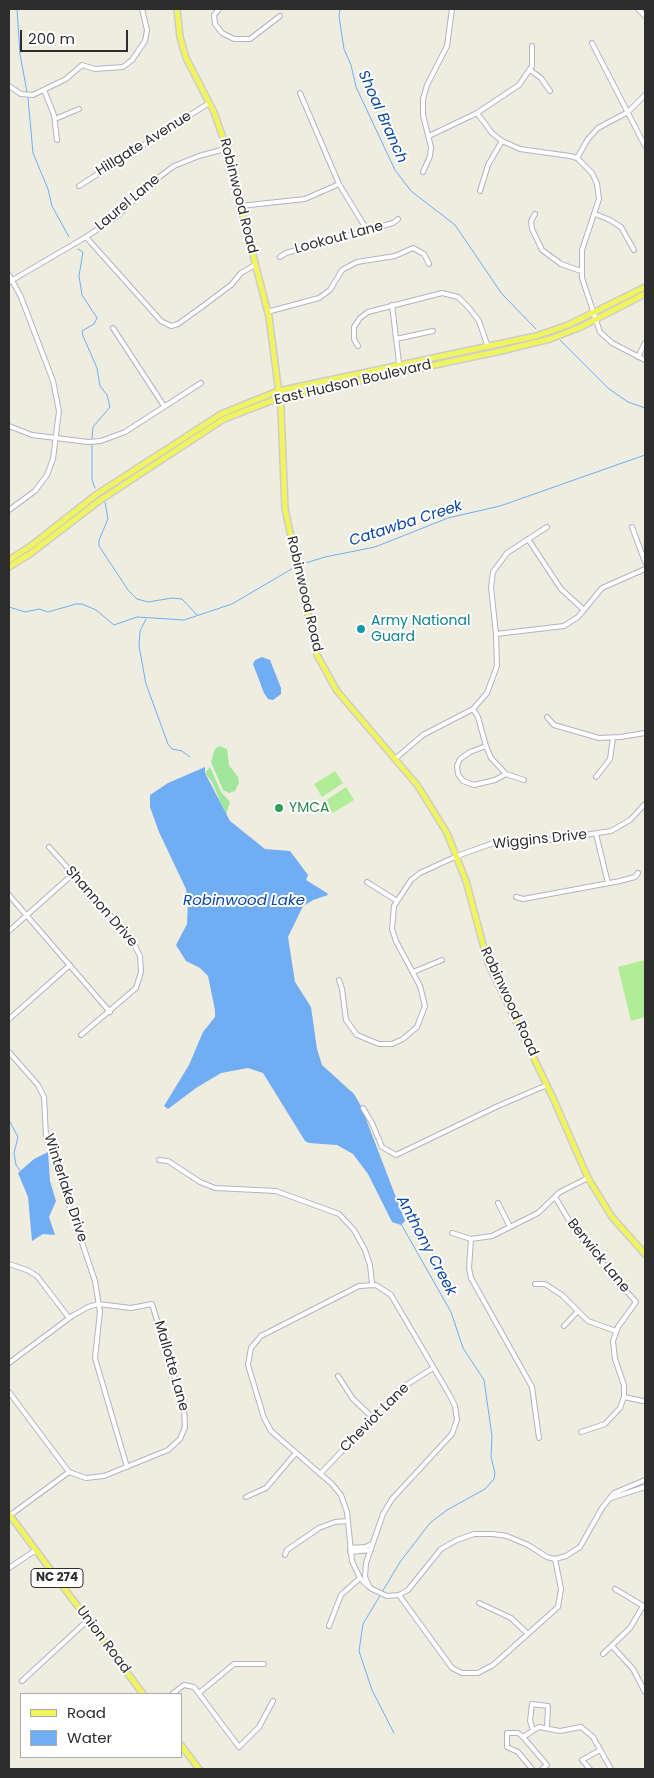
<!DOCTYPE html>
<html>
<head>
<meta charset="utf-8">
<style>
	body { margin:0 }
	#map { position:relative; width:654px; height:1778px; overflow:hidden; background:#efece0; font-family:Poppins,sans-serif }
	canvas { display:block }
	.frame { position:absolute; inset:0; border:10px solid #2d2d2d; pointer-events:none }
	.legend { position:absolute; left:20px; top:1693px; width:162px; height:65px; box-sizing:border-box; background:#fff; border:1px solid #ababab; margin:0; padding:6px 9px; list-style:none; font-size:15px; color:#2d2d2d }
	.legend li { display:flex; align-items:center; gap:10px; height:25px }
	.legend b { width:25px; border:1px solid #ababab }
	.scale { position:absolute; left:20px; top:30px; width:108px; height:22px; box-sizing:border-box; border:2px solid #2d2d2d; border-top:0; padding-left:6px; font-size:15px; line-height:18px; white-space:nowrap; color:#2d2d2d; -webkit-text-stroke:4px #fff; paint-order:stroke }
</style>
</head>
<body>
<div id="map">
<canvas width="654" height="1778"></canvas>
<div class="frame"></div>
<ul class="legend">
<li><b style="height:6px;background:#eff45f"></b>Road</li>
<li><b style="height:14px;background:#71adf2"></b>Water</li>
</ul>
<div class="scale">200 m</div>
</div>
<script>
const ctx = document.querySelector('canvas').getContext('2d');
ctx.lineJoin = 'round';
function paint(path, color) {
  ctx.fillStyle = color;
  ctx.fill(path, 'evenodd');
}
function toPath(rows) {
  const path = new Path2D();
  for (const r of rows) {
    path.moveTo(r[0], r[1]);
    for (let i = 2; i < r.length; i += 2) path.lineTo(r[i], r[i + 1]);
  }
  return path;
}
function strokePath(path, color, width, dash) {
  ctx.strokeStyle = color;
  ctx.lineWidth = width;
  ctx.lineCap = dash ? 'butt' : 'round';
  ctx.setLineDash(dash || []);
  ctx.stroke(path);
}
function drawText(font, color, halo, rows, align = 'center') {
  ctx.font = font + ' Poppins,sans-serif';
  ctx.lineWidth = 4;
  ctx.setLineDash([]);
  ctx.textBaseline = 'middle';
  ctx.strokeStyle = halo;
  ctx.fillStyle = color;
  for (const [text, x, y, turn = 0] of rows) {
    ctx.save();
    ctx.translate(x, y);
    ctx.rotate((+turn || 0) * Math.PI / 180);
    ctx.textAlign = isNaN(turn) ? turn : align;
    if (halo) ctx.strokeText(text, 0, 0);
    ctx.fillText(text, 0, 0);
    ctx.restore();
  }
}
paint(toPath([
	[219,746,227,749,229,765,238,777,239,783,235,791,229,793,223,790,211,762,215,749],
	[210,767,221,792,230,802,226,815,212,782,205,773]
]), '#a1e69b');
paint(toPath([
	[335,771,343,783,322,797,314,784],
	[346,787,354,800,333,813,325,801],
	[645,960,645,1017,631,1021,618,967]
]), '#b1ed97');
paint(toPath([
	[262,657,270,660,281,688,281,694,273,700,268,699,264,693,253,664,255,660],
	[205,767,205,773,230,821,265,849,290,851,308,875,306,880,327,893,328,895,313,900,303,906,288,937,295,982,311,1007,317,1049,322,1065,354,1094,361,1106,405,1221,401,1225,392,1222,368,1174,353,1154,337,1145,309,1143,305,1141,263,1073,248,1068,221,1073,196,1088,168,1109,164,1106,189,1065,203,1032,215,1017,215,1010,208,976,200,968,186,961,176,945,187,924,188,900,186,889,159,832,150,807,150,795,168,783],
	[48,1152,50,1181,56,1201,49,1217,55,1235,43,1234,32,1241,28,1197,18,1173,34,1159]
]), '#71adf2');
strokePath(toPath([
	[17,9,20,54,27,92],
	[340,9,339,16,344,49,351,65,356,87,395,170,411,191,455,225,502,294,536,329],
	[28,98,33,153,48,189,52,206,69,237],
	[78,249,83,252,79,276,82,295,97,318,94,324,82,331,83,336,97,368,100,386,107,395,110,407,93,427,92,439],
	[560,340,609,389,628,402,645,408],
	[92,445,92,480,95,488],
	[105,502,108,519,99,540,99,546,128,590,137,599,148,602,172,598,182,599,197,615],
	[299,565,325,557,375,547,448,518,500,506,645,455],
	[9,607,25,612,39,609,48,612,76,604,82,604,96,610,114,625,137,617,184,620,232,604,295,567],
	[146,619,140,631,139,646,146,684,168,744,172,749,182,751,190,757],
	[9,1120,18,1137,14,1153,16,1165,21,1172],
	[394,1733,372,1690,359,1651,363,1624,400,1562,430,1523,447,1510,485,1489,494,1479,495,1473,491,1457,492,1436,484,1380,463,1348,451,1312,401,1224]
]), '#71adf2', 1);
const minor = toPath([
	[219,9,214,15,215,24,222,33,234,39,250,39,280,16],
	[638,9,645,16],
	[592,43,645,146],
	[530,70,541,78,550,91],
	[9,86,21,94,33,95,66,79,82,65,95,69,123,67,132,60,145,41,147,30,142,9],
	[44,90,54,115,57,140],
	[300,93,339,184,367,230],
	[477,113,492,133,502,141,520,149,570,156,577,158,592,173,597,184,599,199,582,250,582,278,600,332,612,343,645,360],
	[55,119,79,109],
	[429,136,477,113,519,85,532,66,532,46],
	[577,158,588,139,598,128,628,112,645,95],
	[423,172,430,156,431,147,423,115,423,99,427,85,447,46,452,9],
	[79,186,209,103],
	[480,191,488,165,502,141],
	[240,206,305,199,339,184],
	[535,214,531,221,532,229,542,250,561,264,581,271],
	[595,214,610,220,621,227,634,250],
	[86,237,161,321,171,326,178,324,203,306,231,285,241,273,255,265],
	[280,257,286,253,393,223,398,219],
	[9,275,21,297,53,381,59,411,53,459,47,475,35,491,9,510],
	[9,282,86,237,116,217,154,181,174,166,199,156,225,149],
	[392,305,400,371],
	[267,312,319,298,330,290,342,270,357,262,395,256,413,248,424,254,429,264],
	[113,328,164,406],
	[396,339,433,331],
	[358,346,354,339,354,327,360,318,368,312,442,293,458,297,469,308,479,321,488,347],
	[638,357,645,343],
	[9,426,32,435,88,442,101,441,125,432,201,383],
	[632,527,645,562],
	[528,539,561,589,584,610],
	[496,634,564,626,578,617,602,588,645,569],
	[473,709,487,693,497,666,496,634,491,587,493,572,507,553,547,527],
	[547,717,554,725,599,738,620,737,645,733],
	[396,758,423,735,473,709,478,717,486,746,470,752,460,759,457,766,458,774,463,781,474,785,495,780,506,774,491,758,486,746],
	[506,774,524,780],
	[596,777,610,759,613,738],
	[596,834,608,883],
	[49,847,118,924,135,946,140,956,141,972,136,988,81,1035],
	[367,882,397,901],
	[9,895,110,1012],
	[516,897,523,899,620,881,635,877,638,873],
	[9,931,73,874],
	[413,972,442,960],
	[339,980,342,989,346,1020,357,1035,379,1044,392,1044,403,1039,417,1027,425,1006,420,986,396,941,392,929,394,906,411,880,420,873,457,856,499,841,552,840,611,831,630,820,645,804],
	[9,1019,70,965],
	[9,1052,38,1085,44,1097,46,1136,95,1281,100,1312,95,1358,127,1467],
	[363,1108,372,1123,382,1147,396,1155,498,1106,547,1085],
	[159,1160,168,1161,200,1182,215,1188,276,1191,339,1214,354,1230,365,1250,370,1265,372,1284],
	[555,1197,578,1235,636,1302,618,1327,613,1341,615,1359,624,1385,624,1397,620,1408,605,1424,581,1432],
	[498,1203,510,1227],
	[452,1233,471,1239,492,1236,538,1213,560,1192,588,1178],
	[471,1239,469,1268,471,1278,532,1387,539,1438],
	[9,1264,27,1270,37,1276,69,1318],
	[535,1284,545,1284,562,1295,588,1321,616,1331],
	[564,1326,577,1312],
	[9,1363,72,1316,88,1307,98,1304,131,1308,152,1304,184,1408,185,1427,180,1439,168,1450,104,1476,86,1478,69,1472,9,1392],
	[338,1376,353,1399,373,1418],
	[624,1397,643,1401],
	[320,1474,403,1387,433,1368],
	[246,1497,266,1488,295,1454],
	[611,1498,645,1487],
	[9,1516,69,1472],
	[350,1548,365,1547,372,1544],
	[350,1552,371,1550],
	[285,1555,287,1550,319,1528,335,1522,347,1521],
	[9,1568,36,1550],
	[369,1586,365,1577,366,1563,383,1514,392,1499,452,1434,457,1420,455,1406,449,1394,391,1295,376,1285,359,1286,261,1336,251,1348,248,1365,264,1418,271,1431,332,1484,341,1495,347,1512,352,1561,360,1578,368,1586,372,1589,387,1596,399,1595,408,1590,441,1549,457,1540,474,1534,493,1534,507,1536,528,1545,547,1557,555,1559,566,1556,580,1547,602,1508,614,1493,645,1480],
	[615,1589,645,1607],
	[399,1595,452,1668,462,1673,478,1673,493,1665,558,1607,561,1589,555,1559],
	[479,1603,511,1618,528,1634],
	[329,1626,341,1595,360,1578],
	[612,1646,633,1669,645,1692],
	[603,1654,630,1628,643,1606],
	[22,1681,88,1620],
	[199,1693,234,1664,264,1664],
	[172,1694,184,1685,194,1687,239,1747,259,1727,273,1701],
	[533,1730,530,1721,532,1704,548,1706,547,1727],
	[523,1737,539,1727,560,1731,581,1727,593,1737,611,1769],
	[532,1769,518,1752,507,1747,507,1733,518,1733,523,1737,547,1765,542,1769],
	[590,1769,582,1760,600,1750]
]);
const major = toPath([
	[177,9,180,37,186,58,214,112,222,135,269,317,281,409,285,509,317,655,337,691,418,786,447,833,466,881,488,963,553,1098,588,1178,612,1217,645,1254],
	[9,560,32,545,97,494,221,414,278,391,536,336,568,325,645,287],
	[9,567,30,554,99,501,224,419,279,398,501,351,550,339,581,327,645,294],
	[9,1514,143,1694],
	[181,1745,199,1769]
]);
strokePath(minor, '#b4b3c1', 6);
strokePath(major, '#cdcdcd', 8);
strokePath(minor, '#fff', 4);
strokePath(major, '#eff45f', 5);
for (const [x, y, r, color] of [
	[361,629,5,"#0f9aa8"],
	[279,808,5,"#2e9e5b"]
]) {
  const dot = new Path2D();
  dot.arc(x, y, r, 0, 2 * Math.PI);
  ctx.fillStyle = color;
  ctx.fill(dot);
  strokePath(dot, '#fff', 2);
}
for (const [x, y, w] of [
	[57,1578,52]
]) {
  const box = new Path2D();
  box.roundRect(x - w / 2, y - 9.5, w, 19, 4);
  ctx.fillStyle = '#fff';
  ctx.fill(box);
  strokePath(box, '#2d2d2d', 1);
}
drawText('bold 12px', '#2d2d2d', null, [
	["NC 274",57,1578]
]);
drawText('14px', '#2d2d2d', '#fff', [
	["Hillgate Avenue",144,144,-32],
	["Robinwood Road",238,196,76],
	["Laurel Lane",128,203,-40],
	["Lookout Lane",339,238,-15],
	["East Hudson Boulevard",353,383,-13],
	["Robinwood Road",304,594,77],
	["Wiggins Drive",540,840,-6],
	["Shannon Drive",101,907,49],
	["Robinwood Road",509,1002,65],
	["Winterlake Drive",65,1188,72],
	["Berwick Lane",598,1256,51],
	["Mallotte Lane",171,1366,74],
	["Cheviot Lane",375,1418,-45],
	["Union Road",103,1640,53]
]);
drawText('14px', '#0d838f', '#fff', [
	["Army National",371,621],
	["Guard",371,637]
], 'left');
drawText('14px', '#27864d', '#fff', [
	["YMCA",289,808]
], 'left');
drawText('italic 15px', '#0a46a4', '#fff', [
	["Shoal Branch",382,117,66],
	["Catawba Creek",406,524,-18],
	["Robinwood Lake",244,901],
	["Anthony Creek",426,1246,62]
]);
</script>
</body>
</html>
